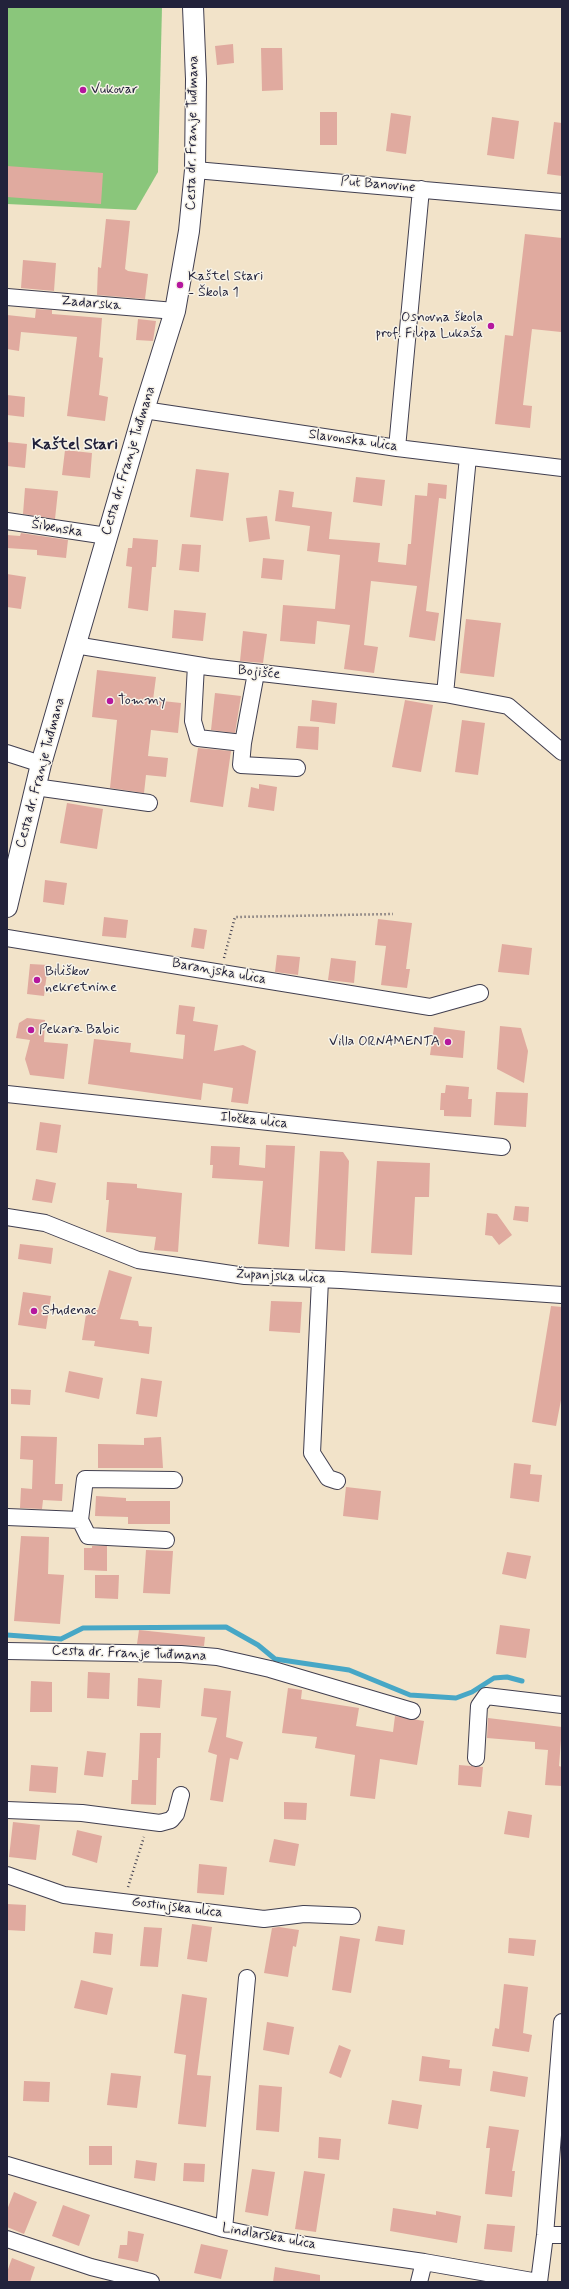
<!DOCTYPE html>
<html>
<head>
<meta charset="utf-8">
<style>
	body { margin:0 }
	#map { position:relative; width:569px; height:2289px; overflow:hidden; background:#f2e3c9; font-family:Mynerve,sans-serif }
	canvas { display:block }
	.frame { position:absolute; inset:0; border:8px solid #22223b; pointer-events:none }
</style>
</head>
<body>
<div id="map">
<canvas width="569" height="2289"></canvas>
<div class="frame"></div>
</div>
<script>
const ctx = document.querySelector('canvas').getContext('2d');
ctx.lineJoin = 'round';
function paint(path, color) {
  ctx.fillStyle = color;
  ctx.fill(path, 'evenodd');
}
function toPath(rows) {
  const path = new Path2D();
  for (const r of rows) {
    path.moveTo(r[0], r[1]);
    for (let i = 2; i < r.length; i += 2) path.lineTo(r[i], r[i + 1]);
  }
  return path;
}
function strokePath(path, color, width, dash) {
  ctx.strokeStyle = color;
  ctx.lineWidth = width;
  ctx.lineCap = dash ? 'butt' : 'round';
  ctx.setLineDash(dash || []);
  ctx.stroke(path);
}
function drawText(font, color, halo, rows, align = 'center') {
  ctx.font = font + ' Mynerve,sans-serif';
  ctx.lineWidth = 3;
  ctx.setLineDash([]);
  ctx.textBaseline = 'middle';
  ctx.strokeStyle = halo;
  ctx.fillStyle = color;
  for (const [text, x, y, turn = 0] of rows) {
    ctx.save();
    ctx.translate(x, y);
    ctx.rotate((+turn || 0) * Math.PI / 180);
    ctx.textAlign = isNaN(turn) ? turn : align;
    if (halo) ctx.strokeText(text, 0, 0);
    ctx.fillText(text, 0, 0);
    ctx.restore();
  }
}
paint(toPath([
	[7,7,162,7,158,172,136,210,7,204]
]), '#8ac67b');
strokePath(toPath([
	[7,1635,61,1639,83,1628,226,1627,258,1645,275,1659,349,1670,410,1695,456,1698,472,1692,494,1678,507,1677,522,1681]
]), '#47a7c6', 5);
paint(toPath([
	[233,44,234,63,217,65,215,46],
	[261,48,282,48,283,90,262,91],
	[320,112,337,112,337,145,320,145],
	[391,113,411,116,406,154,386,151],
	[492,117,519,121,514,159,487,155],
	[554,122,562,123,562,176,547,174],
	[7,166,103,173,101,204,7,197],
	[106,219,130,221,125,269,128,271,148,274,145,299,97,295,98,267,101,268],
	[525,234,562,238,561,332,532,329,523,405,532,406,530,428,495,424,505,335,513,336],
	[23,260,56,263,54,291,21,288],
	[36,309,52,310,52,314,102,318,99,357,103,358,99,395,108,397,105,421,67,416,77,337,21,332,19,351,7,349,7,315,35,318],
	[138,319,156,321,153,341,136,340],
	[7,395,25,397,24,417,7,415],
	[7,442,27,444,25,468,7,466],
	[65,450,92,453,90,478,62,475],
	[196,469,229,473,223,521,190,517],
	[356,477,385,480,382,506,353,502],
	[428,483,447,485,446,499,439,498,426,611,439,613,435,641,409,637,417,586,371,581,364,645,378,647,374,673,344,669,350,625,317,621,315,644,280,641,283,605,335,609,340,555,307,551,310,526,275,521,279,490,294,492,292,507,332,512,329,539,380,543,378,562,406,565,408,544,411,544,415,495,427,496],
	[25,488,58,491,55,519,23,514],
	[267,516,270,539,249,542,246,518],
	[21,533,68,540,66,558,37,555,37,550,7,548,7,535,20,536],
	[133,538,158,540,156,567,152,567,148,611,128,608,132,567,126,566,128,548,132,548],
	[182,544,201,545,199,572,179,570],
	[263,558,284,560,282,580,261,578],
	[7,574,26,577,21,609,7,607],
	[174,610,206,613,203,641,172,638],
	[466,619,501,623,494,677,460,673],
	[243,631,267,634,263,663,240,661],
	[97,670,156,677,153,700,181,703,178,733,151,730,148,756,168,758,166,777,146,775,144,793,110,788,117,720,92,717],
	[215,693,241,696,235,733,211,730],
	[312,700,337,703,335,724,310,721],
	[405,700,433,705,421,772,392,767],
	[462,720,485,723,478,775,455,772],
	[298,726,319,727,318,750,296,748],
	[198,748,231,751,223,807,190,802],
	[259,784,277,787,274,811,248,807,251,787,259,789],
	[67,803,103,809,97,849,60,843],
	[45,880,67,883,64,905,43,902],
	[104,917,128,920,126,938,102,936],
	[378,919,412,923,406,969,410,969,407,988,381,985,386,946,375,945],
	[194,928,207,930,204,949,191,947],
	[502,944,532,948,529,975,498,972],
	[277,955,300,957,298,975,275,972],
	[331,958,356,961,354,983,328,980],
	[30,964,48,965,44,996,27,994],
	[179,1005,195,1007,193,1021,218,1025,214,1051,243,1045,256,1051,248,1104,231,1102,233,1088,203,1083,201,1100,88,1084,94,1039,131,1043,130,1052,183,1059,185,1035,176,1034],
	[27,1018,45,1020,44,1042,68,1044,64,1079,30,1075,25,1059,30,1040,16,1038,19,1023],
	[500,1026,521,1028,528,1051,524,1083,497,1069],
	[434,1027,465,1031,463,1058,430,1055],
	[446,1085,469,1087,468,1099,472,1099,471,1117,444,1116,444,1110,440,1110,441,1093,445,1093],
	[496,1092,528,1093,526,1127,494,1125],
	[40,1122,61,1125,57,1153,36,1150],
	[266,1145,295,1146,289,1247,258,1244,263,1181,212,1178,213,1165,210,1165,211,1146,240,1147,239,1165,265,1168],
	[320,1151,343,1152,349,1161,345,1251,315,1249],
	[377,1161,430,1163,429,1197,415,1197,412,1255,371,1253],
	[36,1179,56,1183,52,1203,32,1200],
	[107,1182,137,1184,137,1188,182,1193,178,1252,154,1250,156,1237,106,1232,109,1200,106,1200],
	[515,1206,529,1207,528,1222,513,1220],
	[487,1213,497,1214,512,1235,499,1245,492,1236,485,1235],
	[20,1244,53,1248,51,1264,18,1259],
	[109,1270,132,1277,120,1319,138,1321,139,1326,152,1327,149,1354,94,1346,95,1341,82,1340,87,1308,98,1310],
	[23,1292,51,1296,46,1329,18,1325],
	[271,1301,302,1302,300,1333,269,1331],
	[551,1306,562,1307,562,1395,556,1426,532,1422],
	[69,1371,103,1378,99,1399,65,1392],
	[141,1378,162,1381,157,1417,136,1414],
	[11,1389,31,1390,30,1405,11,1404],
	[21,1436,57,1437,55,1484,63,1484,62,1501,43,1500,42,1509,20,1508,21,1488,32,1489,33,1460,20,1459],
	[161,1437,163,1468,98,1468,98,1444,144,1445,144,1438],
	[514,1463,531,1465,530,1474,542,1475,539,1502,510,1498],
	[346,1487,381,1491,378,1520,343,1516],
	[96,1496,126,1498,126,1501,170,1501,170,1524,128,1524,128,1517,95,1516],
	[21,1536,49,1537,48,1574,64,1575,60,1624,14,1621],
	[92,1546,107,1546,107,1571,84,1570,84,1548,92,1548],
	[146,1550,173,1551,170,1594,143,1593],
	[507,1552,531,1556,526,1579,502,1574],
	[95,1575,119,1575,118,1599,95,1598],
	[500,1625,530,1629,526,1658,496,1654],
	[139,1630,205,1637,204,1646,137,1644],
	[88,1672,110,1673,109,1699,87,1698],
	[138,1678,162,1680,160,1708,137,1706],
	[31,1681,52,1682,52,1712,30,1712],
	[204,1688,231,1691,226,1737,243,1742,238,1760,230,1758,223,1802,210,1800,217,1755,208,1752,217,1718,201,1716],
	[288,1688,302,1690,301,1699,359,1708,356,1726,393,1732,395,1716,424,1721,417,1765,380,1759,375,1799,350,1796,355,1755,315,1748,317,1737,282,1733],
	[488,1718,562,1727,559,1766,562,1767,562,1786,545,1785,548,1750,535,1749,535,1742,487,1738],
	[140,1733,161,1733,160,1758,157,1758,156,1805,131,1804,132,1780,138,1780],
	[87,1751,106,1753,103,1777,84,1775],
	[31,1765,58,1767,56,1793,29,1791],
	[459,1765,483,1767,481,1787,458,1785],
	[284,1802,307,1803,306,1820,284,1819],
	[508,1811,532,1815,529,1838,504,1834],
	[13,1822,40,1825,36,1860,9,1857],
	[77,1830,102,1836,97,1863,72,1855],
	[274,1839,299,1844,295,1866,269,1862],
	[199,1864,227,1867,224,1895,197,1893],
	[7,1904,26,1905,25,1931,7,1930],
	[192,1924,212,1927,207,1962,187,1959],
	[378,1926,405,1930,403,1945,375,1941],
	[144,1927,162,1928,158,1967,140,1966],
	[279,1927,299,1930,296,1947,293,1946,288,1977,264,1973,272,1928],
	[95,1932,113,1934,111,1955,93,1953],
	[340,1936,360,1939,351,1993,332,1990],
	[509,1938,536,1940,534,1956,508,1953],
	[81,1980,113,1988,107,2015,74,2008],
	[504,1984,528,1987,523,2033,532,2035,529,2052,492,2046,495,2028,499,2029],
	[182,1994,207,1998,197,2075,211,2076,206,2127,178,2124,186,2055,174,2053],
	[267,2022,294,2027,289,2055,263,2050],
	[339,2045,351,2050,341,2078,329,2073],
	[422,2056,450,2060,449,2068,462,2069,460,2086,419,2081],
	[493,2071,528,2077,525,2097,490,2091],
	[111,2073,141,2076,137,2108,107,2105],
	[24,2081,50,2082,49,2102,23,2101],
	[259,2085,282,2087,279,2132,256,2130],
	[392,2100,422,2105,418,2129,388,2124],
	[489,2126,519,2130,512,2171,515,2171,512,2197,485,2194,490,2148,486,2148],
	[319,2137,341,2139,339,2160,318,2158],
	[89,2146,112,2146,112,2165,89,2165],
	[136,2160,157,2163,155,2181,134,2178],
	[184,2163,205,2164,204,2182,183,2181],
	[252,2169,275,2172,268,2216,245,2212],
	[304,2171,325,2174,316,2232,295,2229],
	[14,2192,37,2202,24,2234,7,2227,7,2210],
	[63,2205,90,2215,79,2246,52,2236],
	[393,2208,436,2215,436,2211,461,2216,457,2243,390,2231],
	[487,2224,515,2226,512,2252,484,2249],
	[128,2231,144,2234,138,2262,118,2258,120,2245,127,2245],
	[201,2244,228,2250,221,2279,194,2273],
	[12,2258,35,2267,30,2282,7,2282,7,2272],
	[275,2267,320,2275,320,2282,273,2282]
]), '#e0aa9f');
const minor = toPath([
	[195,170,562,202],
	[7,297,175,311],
	[144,410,397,448,562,468],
	[397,448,421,189],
	[7,521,107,536],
	[75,645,209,667,445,694,508,706,562,752],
	[196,665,193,721,198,738,243,743,241,765,297,768],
	[445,694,468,457],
	[243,743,256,673],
	[7,753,41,764],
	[35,787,149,803],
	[7,938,430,1007,480,993],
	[7,1094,502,1147],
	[7,1217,45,1223,138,1260,245,1276,341,1280,562,1295],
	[320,1280,312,1453,328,1478,337,1481],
	[7,1517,80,1520],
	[166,1540,88,1536,80,1520,85,1479,174,1480],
	[7,1651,181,1654,217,1657,270,1669,412,1711],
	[476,1758,479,1706,486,1696,562,1705],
	[7,1810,82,1813,160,1823,171,1820,176,1814,181,1795],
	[7,1875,64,1895,264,1919,304,1914,352,1916],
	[7,2165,224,2229,285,2242,424,2262,538,2282],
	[224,2229,247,1978],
	[545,2235,562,2235],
	[7,2239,91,2267,151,2282],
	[419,2282,424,2262],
	[539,2282,545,2235,562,2022]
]);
const major = toPath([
	[7,907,41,764,144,410,175,311,189,231,195,170,196,79,193,7]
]);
strokePath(minor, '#413f50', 18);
strokePath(major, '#413f50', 22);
strokePath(toPath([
	[224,958,235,917,393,914],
	[128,1887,144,1837]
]), '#413f50', 2.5, [1, 3]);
strokePath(minor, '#fff', 16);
strokePath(major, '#fff', 20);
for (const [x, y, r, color] of [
	[83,90,4,"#b5179e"],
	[180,285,4,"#b5179e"],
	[491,326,4,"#b5179e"],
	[110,701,4,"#b5179e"],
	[37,980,4,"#b5179e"],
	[31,1030,4,"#b5179e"],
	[448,1042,4,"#b5179e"],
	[34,1311,4,"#b5179e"]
]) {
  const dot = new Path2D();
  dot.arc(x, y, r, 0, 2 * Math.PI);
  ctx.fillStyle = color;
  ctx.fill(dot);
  strokePath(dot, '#f7f3e8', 1.5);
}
drawText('14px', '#22223b', '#f7f3e8', [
	["Vukovar",91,90],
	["Kaštel Stari",188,277],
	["- Škola 1",188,293],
	["Osnovna škola",483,318,"right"],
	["prof. Filipa Lukaša",483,334,"right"],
	["Tommy",118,701],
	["Biliškov",45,972],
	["nekretnine",45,988],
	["Pekara Babic",39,1030],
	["Villa ORNAMENTA",440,1042,"right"],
	["Studenac",42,1311]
], 'left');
drawText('14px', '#22223b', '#f7f3e8', [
	["Cesta dr. Franje Tuđmana",193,133,-89],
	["Put Banovine",378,185,5],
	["Zadarska",91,304,5],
	["Slavonska ulica",353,441,8],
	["Cesta dr. Franje Tuđmana",129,461,-73],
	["Šibenska",57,529,9],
	["Bojišće",259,673,6],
	["Cesta dr. Franje Tuđmana",41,773,-75],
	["Baranjska ulica",219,972,10],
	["Iločka ulica",254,1121,6],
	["Županjska ulica",281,1277,3],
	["Cesta dr. Franje Tuđmana",129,1654,2],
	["Gostinjska ulica",177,1908,7],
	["Lindlarska ulica",269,2237,10]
]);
drawText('bold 16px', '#22223b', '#f7f3e8', [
	["Kaštel Stari",75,446]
]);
</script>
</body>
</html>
